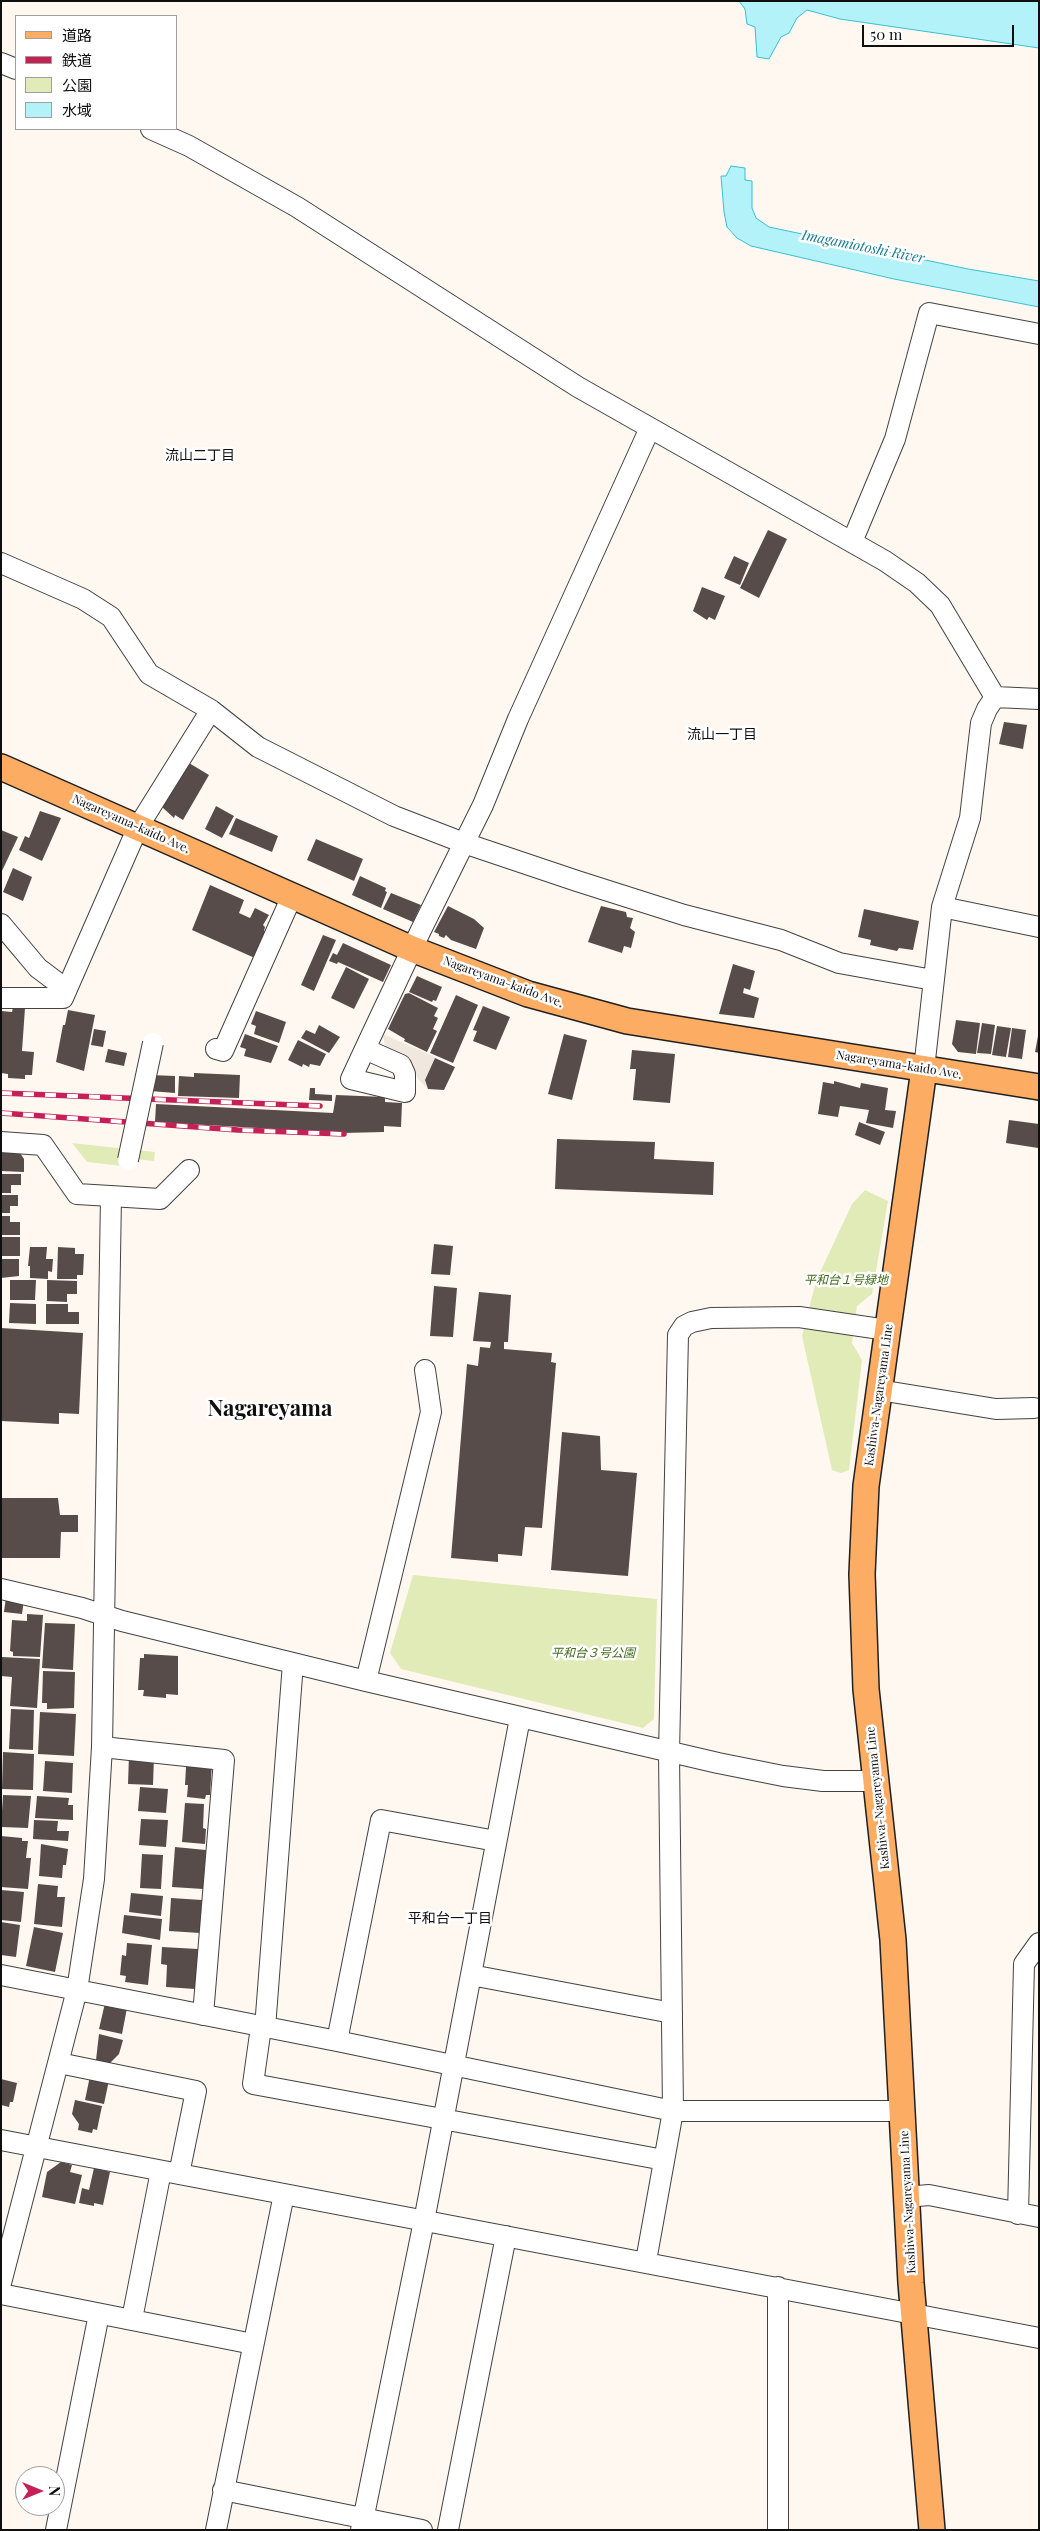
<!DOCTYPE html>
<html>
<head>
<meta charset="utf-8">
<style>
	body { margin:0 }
	#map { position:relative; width:1040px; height:2531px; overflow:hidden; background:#fff8f1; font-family:"Playfair Display","Noto Sans JP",serif }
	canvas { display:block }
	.frame { position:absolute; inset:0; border:2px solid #0f0f0f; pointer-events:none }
	.legend { position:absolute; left:15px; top:15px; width:162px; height:115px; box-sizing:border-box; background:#fff; border:1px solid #9f9f9f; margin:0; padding:6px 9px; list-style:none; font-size:15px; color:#0f0f0f }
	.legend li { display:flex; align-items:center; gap:10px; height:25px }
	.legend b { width:25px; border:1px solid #9f9f9f }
	.north { position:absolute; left:15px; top:2466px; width:50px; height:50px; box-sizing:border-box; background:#fff; border:1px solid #9f9f9f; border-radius:50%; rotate:90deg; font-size:14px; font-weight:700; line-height:20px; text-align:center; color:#0f0f0f }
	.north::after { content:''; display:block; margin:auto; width:18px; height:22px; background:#c52156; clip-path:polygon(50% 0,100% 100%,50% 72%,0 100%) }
	.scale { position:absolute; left:862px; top:25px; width:152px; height:22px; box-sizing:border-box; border:2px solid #0f0f0f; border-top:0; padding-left:6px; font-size:15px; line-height:18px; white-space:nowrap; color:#0f0f0f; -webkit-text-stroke:4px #fff; paint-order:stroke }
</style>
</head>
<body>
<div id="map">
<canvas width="1040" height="2531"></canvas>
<div class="frame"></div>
<ul class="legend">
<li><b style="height:6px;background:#fdad63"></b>道路</li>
<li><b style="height:6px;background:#c52156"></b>鉄道</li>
<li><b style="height:14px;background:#e1ebb8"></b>公園</li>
<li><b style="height:14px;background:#b3f2f8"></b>水域</li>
</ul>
<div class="north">N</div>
<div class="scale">50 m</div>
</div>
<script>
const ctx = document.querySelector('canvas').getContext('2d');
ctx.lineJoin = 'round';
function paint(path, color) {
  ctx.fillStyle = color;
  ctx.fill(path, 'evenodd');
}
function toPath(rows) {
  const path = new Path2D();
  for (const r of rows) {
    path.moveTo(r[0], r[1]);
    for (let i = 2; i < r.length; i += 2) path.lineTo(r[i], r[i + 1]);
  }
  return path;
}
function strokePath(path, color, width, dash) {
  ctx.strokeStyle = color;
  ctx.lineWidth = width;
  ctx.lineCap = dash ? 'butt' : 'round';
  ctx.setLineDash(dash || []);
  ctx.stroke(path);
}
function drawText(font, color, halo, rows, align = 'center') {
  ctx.font = font + ' "Playfair Display","Noto Sans JP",serif';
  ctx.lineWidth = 5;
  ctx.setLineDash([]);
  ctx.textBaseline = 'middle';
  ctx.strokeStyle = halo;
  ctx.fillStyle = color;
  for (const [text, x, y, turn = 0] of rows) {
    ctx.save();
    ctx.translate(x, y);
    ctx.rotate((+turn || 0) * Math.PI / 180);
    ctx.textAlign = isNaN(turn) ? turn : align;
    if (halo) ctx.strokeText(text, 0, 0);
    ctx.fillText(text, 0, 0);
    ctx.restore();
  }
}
paint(toPath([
	[72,1143,155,1152,154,1161,135,1159,123,1166,87,1162],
	[865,1190,888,1201,872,1294,857,1306,852,1343,862,1360,849,1470,841,1473,832,1470,802,1336,816,1281,852,1204],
	[413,1575,657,1599,654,1719,643,1728,401,1669,390,1653]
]), '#e1ebb8');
paint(toPath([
	[383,1034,435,1057,425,1080,428,1089,418,1079,412,1064,385,1047]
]), '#f0e7df');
const water = toPath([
	[739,1,1039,1,1039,48,840,19,807,10,797,18,789,33,781,37,769,59,757,57,755,27,747,24,745,9,739,1],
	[731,166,745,168,745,180,752,181,752,208,756,218,769,227,968,269,1039,281,1039,307,894,279,751,246,737,238,727,227,724,212,721,176,726,176,731,166]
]);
paint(water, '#b3f2f8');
strokePath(water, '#38bfd2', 1);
paint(toPath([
	[768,530,787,539,759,598,740,588],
	[734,556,749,563,740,585,724,578],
	[702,587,725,596,715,620,709,617,707,620,693,611],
	[1004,722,1027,725,1023,749,999,744],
	[189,763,209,775,183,820,175,815,174,818,162,807],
	[216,806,234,816,222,838,205,829],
	[40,811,61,818,42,861,19,850,25,836,29,838],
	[236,818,278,836,272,852,229,834],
	[1,830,18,837,1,873],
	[316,839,363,859,354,881,307,860],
	[13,868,32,877,23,901,3,892],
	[360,876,386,888,385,891,387,892,381,908,352,895],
	[210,885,244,900,239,913,250,918,255,908,269,915,263,925,265,927,264,931,268,932,257,959,192,930],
	[391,893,421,905,413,922,383,909],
	[448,906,474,919,484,928,476,949,451,940,446,935,444,938,439,936,439,934,434,932],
	[601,906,626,912,627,917,633,918,630,928,635,932,631,948,624,946,622,953,588,942],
	[864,909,919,921,913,950,899,948,897,951,870,945,871,940,858,937],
	[323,935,336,940,314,991,301,985],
	[343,943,391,965,383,982,338,962,337,964,329,961,333,953,337,955],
	[733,964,755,971,750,990,744,988,743,993,759,998,754,1018,719,1014],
	[346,967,369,979,354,1009,331,998],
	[417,976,442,987,436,1001,433,1000,432,1002,409,992],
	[409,993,438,1008,434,1016,438,1018,433,1029,437,1031,427,1052,404,1041,405,1039,388,1029,405,994],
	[456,995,478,1005,453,1063,430,1053],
	[483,1006,510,1017,496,1050,473,1041,477,1031,473,1030],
	[13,1007,25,1008,22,1051,34,1052,32,1075,25,1075,25,1079,8,1078,8,1074,1,1073,2,1011,12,1012],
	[68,1010,95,1015,84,1071,56,1062,63,1025,65,1025],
	[256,1011,286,1022,279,1043,254,1034,256,1026,251,1024],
	[956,1020,980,1023,976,1054,958,1052,952,1044],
	[982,1023,995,1025,991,1054,977,1053],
	[319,1025,340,1037,329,1053,301,1038,306,1030,315,1034],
	[997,1026,1011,1028,1006,1057,992,1055],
	[1012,1028,1026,1030,1022,1059,1008,1057],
	[94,1029,106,1031,103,1047,91,1045],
	[245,1034,278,1046,271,1063,244,1056,246,1049,240,1047],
	[564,1034,587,1040,572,1100,548,1094],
	[1038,1036,1039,1036,1039,1053,1035,1052],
	[298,1040,326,1054,320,1066,310,1064,309,1067,303,1064,302,1067,288,1060],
	[108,1049,127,1053,124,1066,105,1062],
	[632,1050,675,1054,670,1103,633,1100,636,1069,630,1069],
	[435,1058,455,1067,444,1090,428,1089,425,1080],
	[194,1073,240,1075,239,1098,178,1096,179,1076,194,1077],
	[151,1075,175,1076,175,1093,150,1091],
	[834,1081,860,1088,861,1083,888,1088,885,1110,896,1111,893,1128,866,1123,869,1110,840,1106,838,1117,818,1114,823,1082,834,1084],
	[310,1088,315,1088,315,1094,332,1095,332,1101,309,1100],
	[336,1095,385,1097,385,1102,402,1103,401,1127,384,1126,384,1132,343,1133,155,1122,156,1104,333,1113],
	[1009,1120,1039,1124,1038,1148,1006,1143],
	[859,1122,885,1132,880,1145,855,1135],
	[557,1139,655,1142,654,1159,714,1162,713,1195,555,1189],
	[4,1150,20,1153,24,1159,24,1172,1,1171,1,1152],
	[1,1174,21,1174,21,1185,11,1185,11,1193,1,1193],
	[1,1195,18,1195,18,1206,10,1206,10,1213,1,1213],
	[1,1216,10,1216,10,1222,20,1222,20,1235,1,1235],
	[1,1237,20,1237,20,1256,1,1256],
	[434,1244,453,1246,450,1275,431,1274],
	[30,1247,47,1247,46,1259,53,1259,52,1272,48,1271,48,1279,30,1278,30,1266,28,1266],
	[58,1247,75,1248,75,1254,84,1254,83,1275,77,1275,77,1279,57,1279],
	[1,1259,19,1259,19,1276,1,1278],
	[10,1280,36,1280,35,1300,10,1300],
	[47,1280,77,1281,77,1294,67,1294,67,1302,47,1301],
	[434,1286,457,1288,453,1337,430,1336],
	[479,1292,511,1295,508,1342,504,1342,504,1349,552,1353,551,1362,556,1363,542,1528,525,1527,522,1556,498,1554,498,1562,451,1558,467,1364,478,1366,480,1347,490,1348,491,1342,473,1341],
	[10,1303,36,1304,36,1324,9,1323],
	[46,1304,68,1304,68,1312,79,1312,79,1324,46,1324],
	[1,1328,83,1333,79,1414,59,1413,59,1424,1,1421],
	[562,1432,600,1436,601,1470,637,1473,628,1576,551,1570],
	[1,1498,58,1498,60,1515,78,1515,78,1532,61,1532,60,1558,1,1558],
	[6,1597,24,1599,22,1614,4,1612],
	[27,1614,43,1615,40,1657,13,1656,13,1652,10,1651,12,1620,27,1621],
	[45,1623,75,1624,73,1670,42,1668],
	[144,1654,178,1656,178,1695,166,1694,166,1698,143,1696,144,1690,138,1690,140,1658,144,1658],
	[2,1657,40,1659,37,1708,10,1706,12,1677,1,1676],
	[43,1671,75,1672,74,1708,47,1709,47,1703,42,1703],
	[11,1709,34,1710,33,1750,9,1749],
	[40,1712,76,1714,74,1756,38,1754],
	[3,1752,34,1754,33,1790,2,1789],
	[129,1755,154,1756,153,1785,128,1784],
	[45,1761,73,1763,72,1793,43,1791],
	[189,1761,212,1763,210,1795,206,1795,205,1799,187,1797,188,1785,185,1785,186,1767,189,1767],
	[140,1787,168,1789,166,1813,138,1811],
	[3,1795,31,1796,28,1828,1,1827],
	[37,1796,69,1798,68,1805,73,1805,73,1820,35,1818],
	[185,1803,204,1804,203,1828,206,1829,205,1844,182,1842],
	[141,1819,168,1820,166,1847,139,1845],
	[34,1820,58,1821,57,1831,69,1831,68,1841,33,1839],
	[1,1836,22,1838,22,1841,28,1841,26,1858,31,1858,28,1889,1,1887],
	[41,1844,68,1849,66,1865,63,1865,62,1878,39,1876],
	[175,1847,206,1850,203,1889,172,1887],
	[142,1854,163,1855,161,1889,140,1888],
	[38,1884,58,1886,57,1897,65,1897,62,1927,34,1924],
	[1,1890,24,1892,21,1922,1,1920],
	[131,1893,163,1896,161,1916,129,1912],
	[171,1898,202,1900,200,1933,169,1931],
	[124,1915,162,1919,160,1940,122,1933],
	[1,1922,20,1925,16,1957,1,1955],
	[34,1927,63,1933,55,1972,26,1966],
	[127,1943,152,1945,148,1985,125,1982,126,1976,120,1975,122,1955,126,1956],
	[162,1947,198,1949,195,1989,166,1987,167,1965,161,1964],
	[105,2003,127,2008,122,2034,99,2029],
	[99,2034,123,2040,119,2054,110,2063,96,2060],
	[90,2076,109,2080,104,2104,85,2100],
	[1,2079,17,2083,13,2102,10,2102,9,2107,1,2105],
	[75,2100,102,2106,97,2130,93,2129,92,2133,78,2130,79,2124,72,2114],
	[61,2162,72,2165,70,2172,82,2175,75,2204,42,2197,47,2172],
	[94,2168,110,2172,103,2205,94,2203,94,2206,79,2203,82,2188,89,2190]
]), '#584c4b');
const minor = toPath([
	[1,63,16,69],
	[151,129,189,146,297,207,578,387,885,561,917,583,940,605,995,697],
	[852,542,895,439,929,313,1039,334],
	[1,563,83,599,111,617,149,674,211,710,258,747,394,816,464,843,577,881,684,915,781,940,839,963,933,980],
	[995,697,1039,699],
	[942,907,1039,927],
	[1,924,38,968,66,989],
	[1,998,63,998,138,827,211,710],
	[216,1049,223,1051,292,896],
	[365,1049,401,1065,405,1074,405,1092,351,1079,371,1036,420,932,483,805,518,719,650,428],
	[924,1069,942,907,970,818,981,723,987,709,995,697],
	[1,1142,43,1145,77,1194,160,1199,189,1170],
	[879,1390,996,1409,1034,1408],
	[1,1589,82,1608,122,1621,366,1681,718,1763,783,1776,823,1781,876,1781],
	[366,1681,431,1412,425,1370],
	[102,1747,224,1760,203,2015],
	[1,1975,337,2041,673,2111,903,2111],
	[471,1975,672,2013],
	[261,2027,253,2084,664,2160],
	[265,2028,293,1663],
	[337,2041,381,1820,496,1841],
	[59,2063,196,2091,179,2174],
	[1,2140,1039,2338],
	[907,2197,929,2195,1039,2217],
	[1018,2214,1024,1964,1039,1943],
	[646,2261,673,2111,669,1753,678,1335,684,1326,692,1322,711,1318,799,1317,887,1330],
	[1,2283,77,1990,94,1879,102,1747,111,1196],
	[778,2287,778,2530],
	[1,2294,253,2344],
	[132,2319,161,2171],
	[223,2490,422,2530],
	[56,2530,99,2314],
	[216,2530,284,2194],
	[361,2530,424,2221,520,1718],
	[448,2530,506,2236]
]);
const major = toPath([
	[1,767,412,949,528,994,627,1021,1039,1087],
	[924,1069,866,1486,862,1574,866,1689,893,1940,911,2283,932,2530]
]);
strokePath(minor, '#424242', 22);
strokePath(major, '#202020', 28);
strokePath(minor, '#fff', 20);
strokePath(major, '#fdad63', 25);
const rail = toPath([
	[1,1093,320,1106],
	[1,1113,238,1130,344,1134]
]);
strokePath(rail, '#c52156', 5.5);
strokePath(rail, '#fff', 4, [11]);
const minorBridge = toPath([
	[128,1160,153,1043]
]);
strokePath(minorBridge, '#424242', 22, []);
strokePath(minorBridge, '#fff', 20);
drawText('12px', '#0f0f0f', '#fff', [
	["Nagareyama-kaido Ave.",131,824,24],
	["Nagareyama-kaido Ave.",503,982,20],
	["Nagareyama-kaido Ave.",899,1065,9],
	["Kashiwa-Nagareyama Line",879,1395,-82],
	["Kashiwa-Nagareyama Line",878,1798,-96],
	["Kashiwa-Nagareyama Line",908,2202,-93]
]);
drawText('italic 12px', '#426a1c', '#fff', [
	["平和台１号緑地",846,1280],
	["平和台３号公園",593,1653]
]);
drawText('italic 14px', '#137b90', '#fff', [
	["Imagamiotoshi River",863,247,11]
]);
drawText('14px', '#0f0f0f', '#fff', [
	["流山二丁目",200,456],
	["流山一丁目",722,735],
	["平和台一丁目",450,1919]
]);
drawText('bold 22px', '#0f0f0f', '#fff', [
	["Nagareyama",270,1409]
]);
</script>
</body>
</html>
